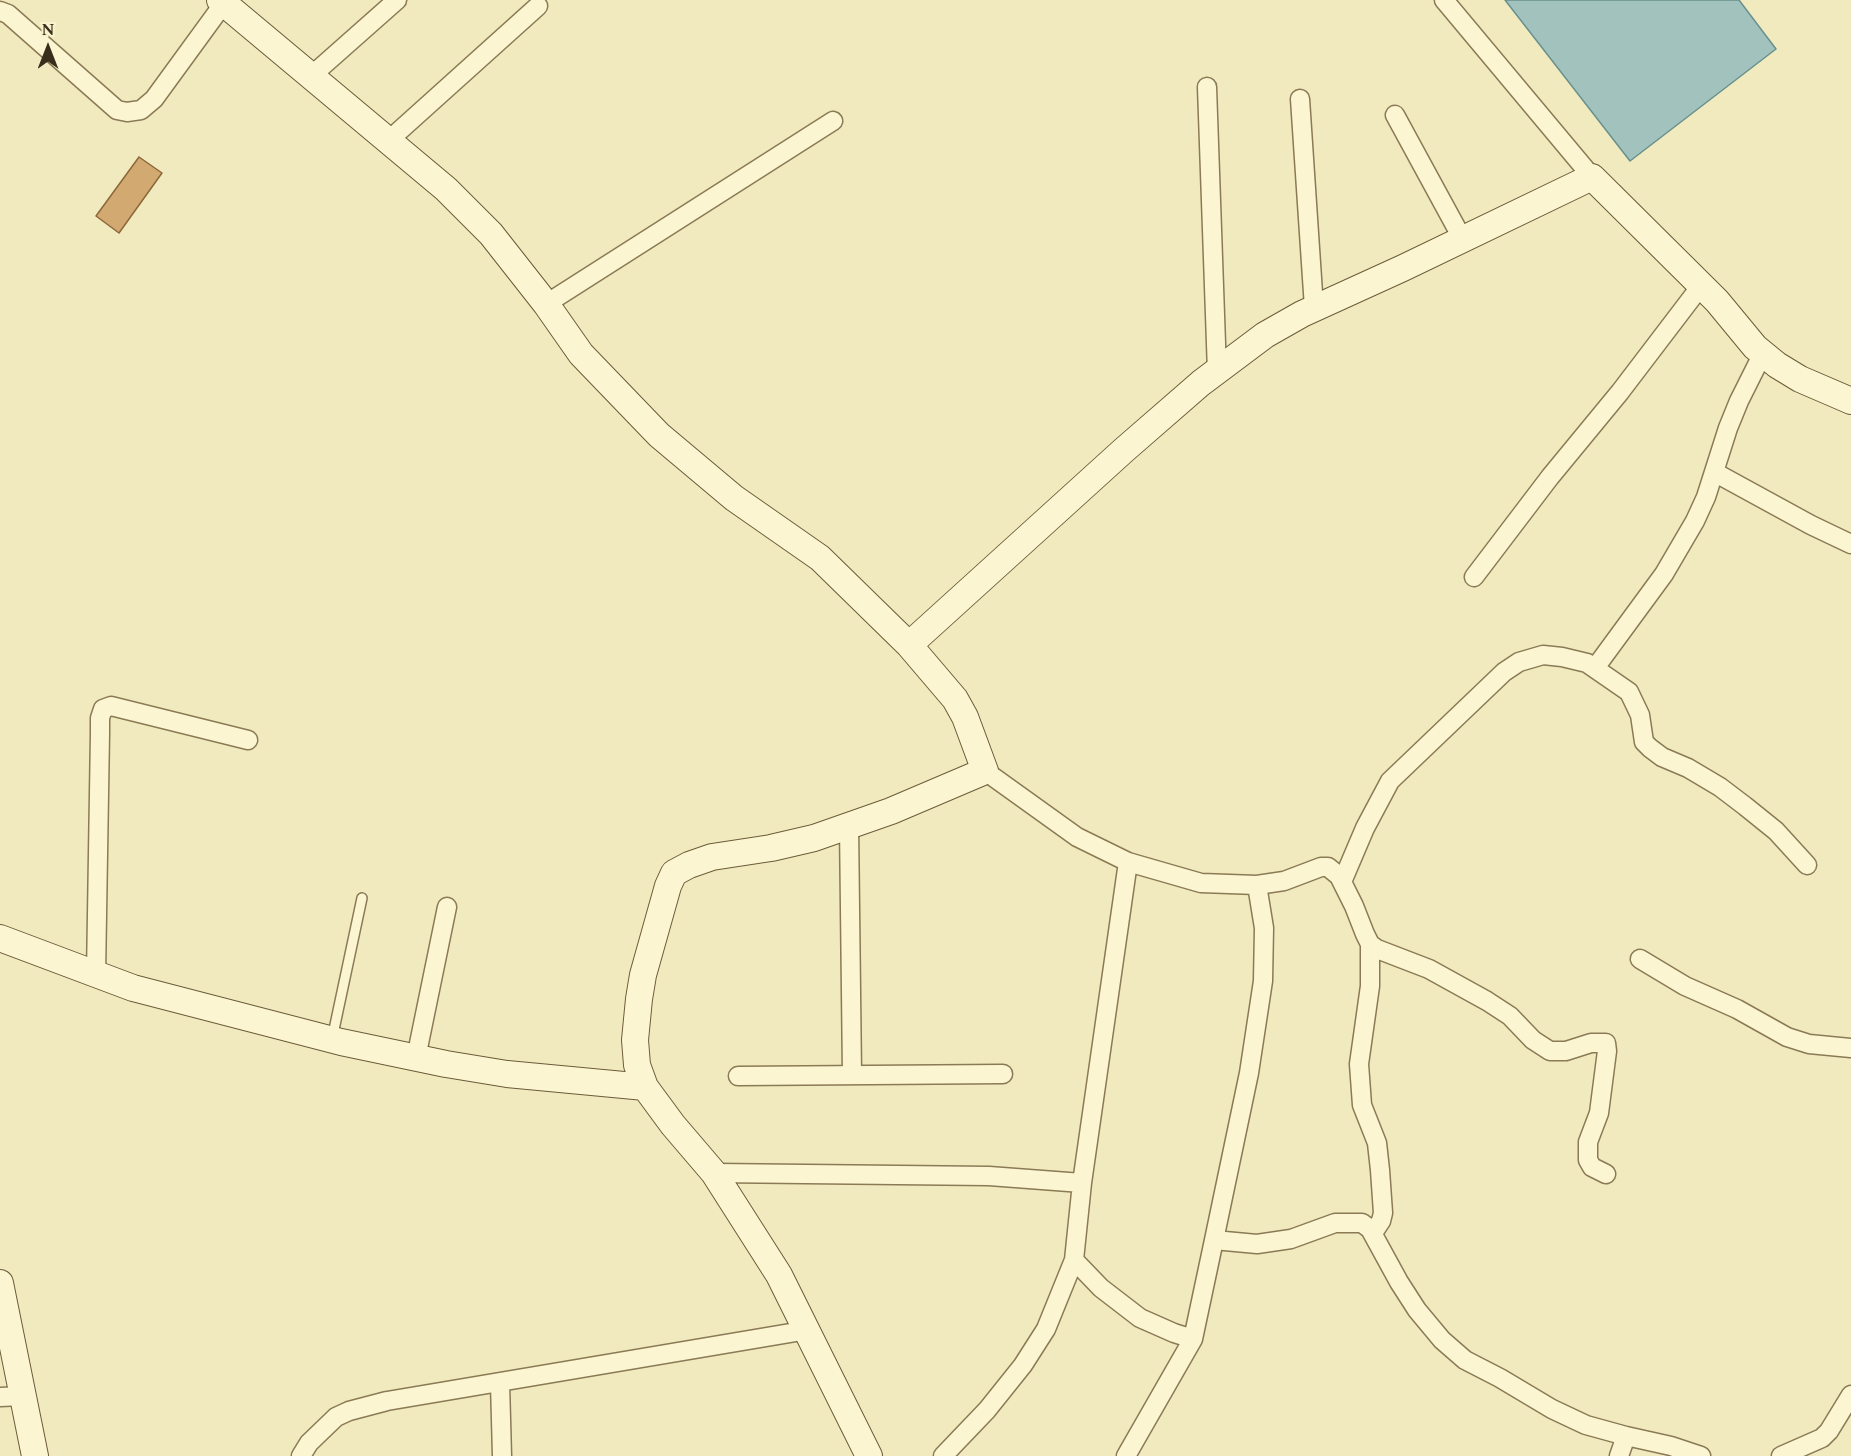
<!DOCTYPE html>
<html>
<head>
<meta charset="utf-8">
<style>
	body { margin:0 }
	#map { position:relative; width:1851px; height:1456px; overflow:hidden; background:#f1eabe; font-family:Spectral,serif }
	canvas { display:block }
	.north { position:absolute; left:18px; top:18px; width:60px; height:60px; -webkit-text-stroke:4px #f8f3ce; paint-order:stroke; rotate:0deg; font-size:16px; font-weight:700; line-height:24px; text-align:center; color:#382e1b }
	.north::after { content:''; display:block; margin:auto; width:21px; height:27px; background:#382e1b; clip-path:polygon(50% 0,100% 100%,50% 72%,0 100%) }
</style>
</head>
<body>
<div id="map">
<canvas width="1851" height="1456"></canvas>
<div class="north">N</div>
</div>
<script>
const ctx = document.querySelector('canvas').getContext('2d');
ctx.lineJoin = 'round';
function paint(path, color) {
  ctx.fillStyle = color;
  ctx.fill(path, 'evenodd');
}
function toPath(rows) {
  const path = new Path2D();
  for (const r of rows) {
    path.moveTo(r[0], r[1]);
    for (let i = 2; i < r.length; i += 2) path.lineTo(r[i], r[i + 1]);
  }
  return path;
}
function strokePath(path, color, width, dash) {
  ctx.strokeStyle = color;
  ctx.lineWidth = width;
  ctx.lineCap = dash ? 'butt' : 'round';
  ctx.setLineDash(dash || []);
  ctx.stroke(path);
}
const water = toPath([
	[1505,0,1739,0,1776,49,1630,161,1505,0]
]);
paint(water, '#a2c2be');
strokePath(water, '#68908d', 1.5);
const building = toPath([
	[139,157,162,173,119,233,96,216,139,157]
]);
paint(building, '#d2a971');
strokePath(building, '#8b673a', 1.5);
const lane = toPath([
	[332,1039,362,898]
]);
const street = toPath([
	[1444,0,1592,177],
	[0,11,8,14,117,110,127,112,141,110,154,99,224,3],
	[310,77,397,0],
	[1207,87,1217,372],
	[1300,99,1314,308],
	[1395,115,1463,240],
	[388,141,538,6],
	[546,304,833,121],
	[1714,472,1811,525,1851,544],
	[1474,577,1550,477,1620,392,1700,287],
	[1595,668,1664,574,1695,521,1706,497,1728,428,1739,401,1763,353],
	[985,771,1077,837,1128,862,1201,883,1257,885,1264,928,1263,981,1249,1073,1214,1240],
	[849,825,852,1075],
	[1342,882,1365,828,1390,781,1504,672,1519,662,1543,655,1562,657,1587,663,1629,692,1640,715,1644,742,1650,748,1662,757,1688,768,1720,787,1745,806,1776,831,1807,865],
	[1257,885,1284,881,1321,867,1328,867,1339,876,1354,906,1365,934,1370,944,1377,949,1429,969,1487,1001,1510,1016,1533,1040,1550,1051,1566,1051,1591,1043,1606,1043,1607,1051,1599,1113,1588,1142,1588,1160,1592,1167,1606,1174],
	[1370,944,1370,986,1359,1064,1362,1105,1377,1143,1380,1170,1383,1213,1381,1221,1373,1233],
	[1640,959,1685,986,1737,1009,1787,1037,1809,1044,1851,1048],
	[96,975,100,733,100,718,103,709,111,706,248,740],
	[416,1058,447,907],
	[738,1076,1003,1074],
	[714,1173,989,1176,1082,1183,1074,1260,1101,1288,1140,1318,1174,1333,1193,1339,1214,1240,1257,1244,1291,1239,1335,1223,1362,1223,1370,1229,1399,1282,1417,1310,1442,1340,1465,1360,1500,1378,1552,1409,1586,1425,1626,1436,1619,1456],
	[1082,1183,1128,862],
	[500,1383,502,1456],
	[0,1397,23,1396],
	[1626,1436,1671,1446,1701,1456],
	[301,1456,309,1443,336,1417,349,1411,387,1401,808,1330],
	[943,1456,987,1410,1023,1365,1046,1329,1074,1260],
	[1126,1456,1193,1339],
	[1781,1456,1822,1438,1829,1431,1851,1395]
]);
const secondary = toPath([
	[220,0,446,189,491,234,546,304,581,354,659,435,734,498,820,558,909,645,955,699,965,717,985,771,891,811,814,838,771,848,712,857,689,865,674,873,668,886,643,975,639,999,635,1040,637,1065,645,1087,673,1125,714,1173,779,1275,869,1456],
	[909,645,1124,450,1201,383,1265,335,1302,314,1403,268,1592,177,1717,301,1755,347,1777,365,1800,379,1851,401],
	[0,938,133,988,341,1042,446,1064,507,1074,645,1087],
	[0,1283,35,1456]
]);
strokePath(lane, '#8a7a55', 12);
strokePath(street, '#8a7a55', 21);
strokePath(secondary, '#6c5b39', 28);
strokePath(lane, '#fbf6d1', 9);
strokePath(street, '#fbf6d1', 18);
strokePath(secondary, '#fbf6d1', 26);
</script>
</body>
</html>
